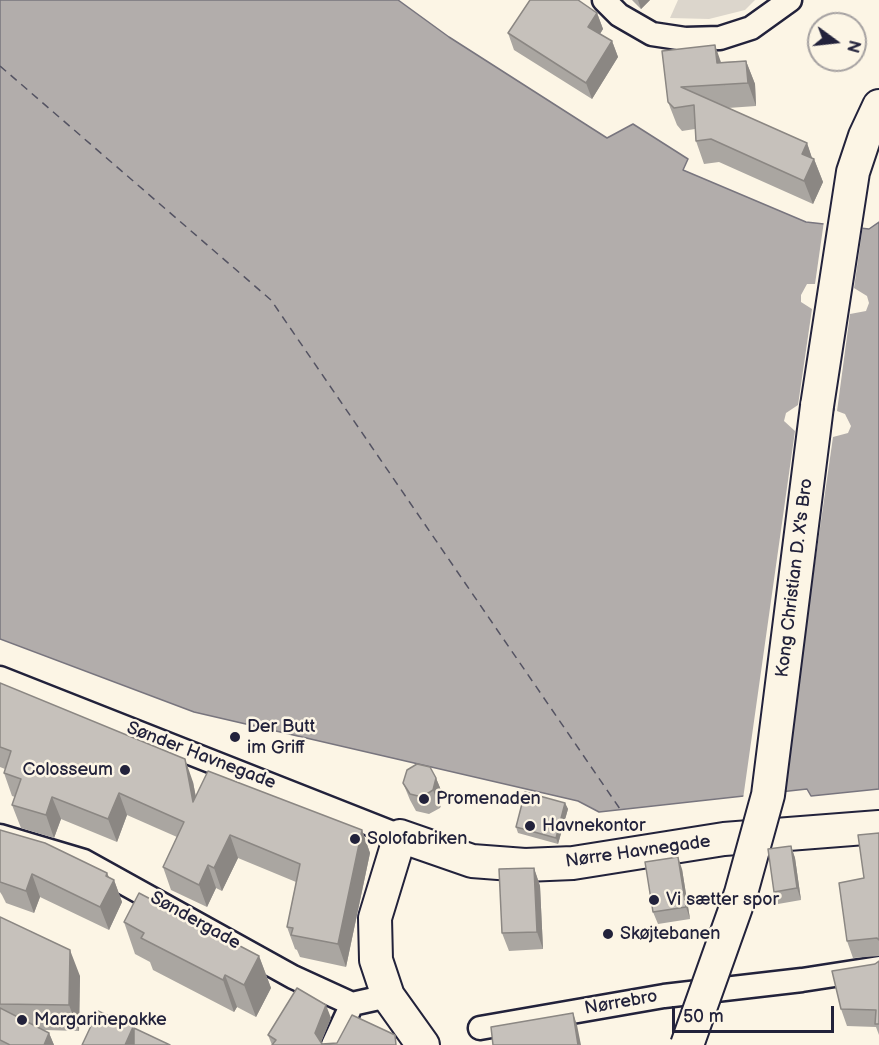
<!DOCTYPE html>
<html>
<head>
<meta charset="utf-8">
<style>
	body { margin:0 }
	#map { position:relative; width:879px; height:1045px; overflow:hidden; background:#fcf5e5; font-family:"Balsamiq Sans",sans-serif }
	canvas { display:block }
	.north { position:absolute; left:807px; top:12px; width:60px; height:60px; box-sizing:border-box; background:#fcf5e5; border:2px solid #a5a1a1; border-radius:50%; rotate:105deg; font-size:16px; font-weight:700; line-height:24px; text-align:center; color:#22223b }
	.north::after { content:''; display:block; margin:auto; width:21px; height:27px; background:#22223b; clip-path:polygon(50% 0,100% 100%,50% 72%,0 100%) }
	.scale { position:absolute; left:672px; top:1006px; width:162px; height:27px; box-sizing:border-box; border:3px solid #22223b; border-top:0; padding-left:8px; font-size:18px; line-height:21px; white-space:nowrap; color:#22223b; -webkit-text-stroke:4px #fcf5e5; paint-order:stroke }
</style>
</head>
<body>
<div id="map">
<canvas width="879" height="1045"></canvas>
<div class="north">N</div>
<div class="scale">50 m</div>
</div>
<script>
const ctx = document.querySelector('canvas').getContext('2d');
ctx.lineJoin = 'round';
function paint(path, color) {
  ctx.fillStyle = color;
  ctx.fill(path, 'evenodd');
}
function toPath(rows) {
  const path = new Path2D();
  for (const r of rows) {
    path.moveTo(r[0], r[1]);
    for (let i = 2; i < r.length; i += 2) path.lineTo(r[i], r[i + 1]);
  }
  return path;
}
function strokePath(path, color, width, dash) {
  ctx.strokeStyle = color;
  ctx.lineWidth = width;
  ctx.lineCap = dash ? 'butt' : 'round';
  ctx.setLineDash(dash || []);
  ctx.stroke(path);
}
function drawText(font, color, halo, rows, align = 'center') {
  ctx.font = font + ' "Balsamiq Sans",sans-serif';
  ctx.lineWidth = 5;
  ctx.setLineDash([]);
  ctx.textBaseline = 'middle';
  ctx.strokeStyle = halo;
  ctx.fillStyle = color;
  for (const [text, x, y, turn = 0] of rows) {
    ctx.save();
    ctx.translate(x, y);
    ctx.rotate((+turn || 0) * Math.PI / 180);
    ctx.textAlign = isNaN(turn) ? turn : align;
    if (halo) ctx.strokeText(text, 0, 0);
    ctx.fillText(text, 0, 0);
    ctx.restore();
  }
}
paint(toPath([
	[678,0,755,0,745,10,709,19,670,18]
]), '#dcd6cc');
const water = toPath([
	[0,0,398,0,449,37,607,138,633,124,688,159,683,170,806,222,869,229,879,222,879,789,811,796,807,789,599,812,578,801,194,712,0,639,0,0]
]);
paint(water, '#b2adab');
strokePath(water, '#78757e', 1.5);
paint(toPath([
	[824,221,863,225,854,288,867,296,869,303,866,311,850,314,837,411,845,414,851,426,848,433,833,437,782,794,743,799,795,431,784,421,786,413,798,405,812,309,801,302,801,295,807,284,815,284]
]), '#fcf5e5');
strokePath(toPath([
	[0,66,271,300,620,809]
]), '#545362', 1.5, [8, 6]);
const street = toPath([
	[604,0,619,15,652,34,685,39,720,38,751,28,790,0],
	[0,678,400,836],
	[0,836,84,861,293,977,352,1004,388,996],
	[480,1028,664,996,802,980,879,968],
	[333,1045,352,1004]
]);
const secondary = toPath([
	[817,406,853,172,865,136,879,106],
	[423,1045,388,996,376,960,375,918,400,836,472,861,525,865,573,863,724,839,879,827]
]);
strokePath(street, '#22223b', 27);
strokePath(secondary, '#22223b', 36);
strokePath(street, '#fcf5e5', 22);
strokePath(secondary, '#fcf5e5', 32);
const secondaryBridge = toPath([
	[687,1045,741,893,768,795,817,406]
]);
strokePath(secondaryBridge, '#22223b', 36, []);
strokePath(secondaryBridge, '#fcf5e5', 32);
paint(toPath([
	[632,0,650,0,641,9],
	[597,13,603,29,600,34,612,41,618,57,592,99,514,50,508,33],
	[662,51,721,62,746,61,755,84,756,106,728,108,807,143,812,158,814,159,823,182,813,204,719,162,704,164,696,141,695,129,682,131,677,125,668,102],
	[0,683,193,782,196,797,362,830,370,853,346,967,300,957,297,950,295,949,287,927,296,882,238,858,222,891,216,888,207,907,171,890,163,867,177,837,127,815,117,842,61,819,54,838,21,828,12,805,15,797,12,796,4,773,5,769,0,767],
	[436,778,443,795,440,808,429,814,416,811,410,800,403,783],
	[565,803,568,809,558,844,518,833,516,827],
	[0,830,107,873,109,877,114,880,122,902,109,930,40,897,34,913,6,903,2,895,0,892],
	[879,833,879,956,853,958,847,941],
	[791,846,795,858,801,900,778,904,774,892],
	[534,868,540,886,543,949,509,951,502,933],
	[682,869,690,919,658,924,653,912],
	[0,917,80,976,79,1031,44,1030,49,1033,54,1045,0,1045],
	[124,922,259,956,271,988,256,1017,237,1007,234,1012,153,970,150,962,135,954],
	[879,961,879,1035,876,1027,847,1026,841,1009,875,964],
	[331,1018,321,1042,322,1044,398,1045,272,1045,268,1035]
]), '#aaa6a1');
paint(toPath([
	[638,0,650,0,641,9],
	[597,13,603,29,594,43,588,27],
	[612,41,618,57,592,99,586,83],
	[715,45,723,68,725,86,717,63],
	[746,61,755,84,756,106,748,83],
	[807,143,813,161,814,159,823,182,813,204,804,181,802,154],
	[185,759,193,782,201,825,193,802],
	[436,778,443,795,440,808,433,790],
	[119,793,127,815,117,842,108,819],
	[52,797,61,819,54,838,46,815],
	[565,803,568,809,558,844,556,838],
	[362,830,370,853,346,967,338,944],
	[230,835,238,858,222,891,214,868],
	[791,846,795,858,801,900,797,888],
	[678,857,682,869,690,919,686,907],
	[208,865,216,888,207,907,199,885],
	[534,868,540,886,543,949,537,932],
	[107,873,111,884,114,880,122,902,109,930,100,907],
	[32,874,40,897,34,913,26,891],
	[70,950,80,976,79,1031,69,1005],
	[259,956,271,988,256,1017,244,985],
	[225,975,237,1007,234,1012,223,980],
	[326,1005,331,1018,320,1045,315,1033],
	[573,1013,577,1025,581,1045,578,1045],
	[133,1027,139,1045,125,1045],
	[49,1033,54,1045,44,1045]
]), '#8b8783');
const building = toPath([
	[530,0,578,0,597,13,588,27,612,41,586,83,508,33,530,0],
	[715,45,717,63,746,61,748,83,681,87,807,143,802,154,814,159,804,181,711,139,696,141,694,105,674,108,668,102,662,51,715,45],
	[0,683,185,759,193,802,208,771,362,830,338,944,291,935,293,928,287,927,300,864,230,835,214,868,208,865,199,885,163,867,184,822,119,793,108,819,52,797,46,815,12,805,21,779,4,773,11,751,0,747,0,683],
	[417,764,430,767,436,778,433,790,422,797,410,794,403,783,407,770,417,764],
	[525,792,565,803,556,838,516,827,525,792],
	[0,830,45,843,107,873,106,876,114,880,100,907,32,874,26,891,0,882,0,830],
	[879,833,879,940,877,938,847,941,839,883,864,878,858,835,879,833],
	[791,846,797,888,774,892,768,849,791,846],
	[678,857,686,907,653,912,645,862,678,857],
	[534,868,537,932,502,933,499,869,534,868],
	[139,893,259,956,244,985,225,975,223,980,141,938,144,933,124,922,139,893],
	[0,917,70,950,69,1005,0,1004,0,917],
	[879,961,879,1024,875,1024,876,1010,841,1009,832,971,875,964,879,961],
	[297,988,326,1005,315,1033,322,1044,337,1043,352,1015,395,1035,396,1045,272,1045,276,1040,268,1035,297,988],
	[0,1008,49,1033,44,1045,10,1045,0,1040,0,1008],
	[98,1011,133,1027,125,1045,82,1045,98,1011],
	[573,1013,578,1045,493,1045,491,1027,573,1013],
	[134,1028,170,1045,134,1045,134,1028]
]);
paint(building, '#c6c1bb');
strokePath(building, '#8b8783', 1.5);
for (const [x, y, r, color] of [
	[235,737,6,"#22223b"],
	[125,770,6,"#22223b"],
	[424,799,6,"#22223b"],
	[530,826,6,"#22223b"],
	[355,839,6,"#22223b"],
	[654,900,6,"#22223b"],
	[608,934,6,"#22223b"],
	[22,1020,6,"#22223b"]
]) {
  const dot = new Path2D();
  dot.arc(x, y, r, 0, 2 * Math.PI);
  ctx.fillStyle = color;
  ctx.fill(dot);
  strokePath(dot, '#fcf5e5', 2);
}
drawText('18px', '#22223b', '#fcf5e5', [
	["Kong Christian D. X's Bro",795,578,-83],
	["Sønder Havnegade",201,756,21],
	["Nørre Havnegade",638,852,-8],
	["Søndergade",195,921,29],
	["Nørrebro",621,1003,-10]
]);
drawText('18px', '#22223b', '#fcf5e5', [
	["Der Butt",247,727],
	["im Griff",247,748],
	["Colosseum",113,770,"right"],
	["Promenaden",436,799],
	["Havnekontor",542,826],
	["Solofabriken",367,839],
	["Vi sætter spor",666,900],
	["Skøjtebanen",620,934],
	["Margarinepakke",34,1020]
], 'left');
</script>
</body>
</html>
